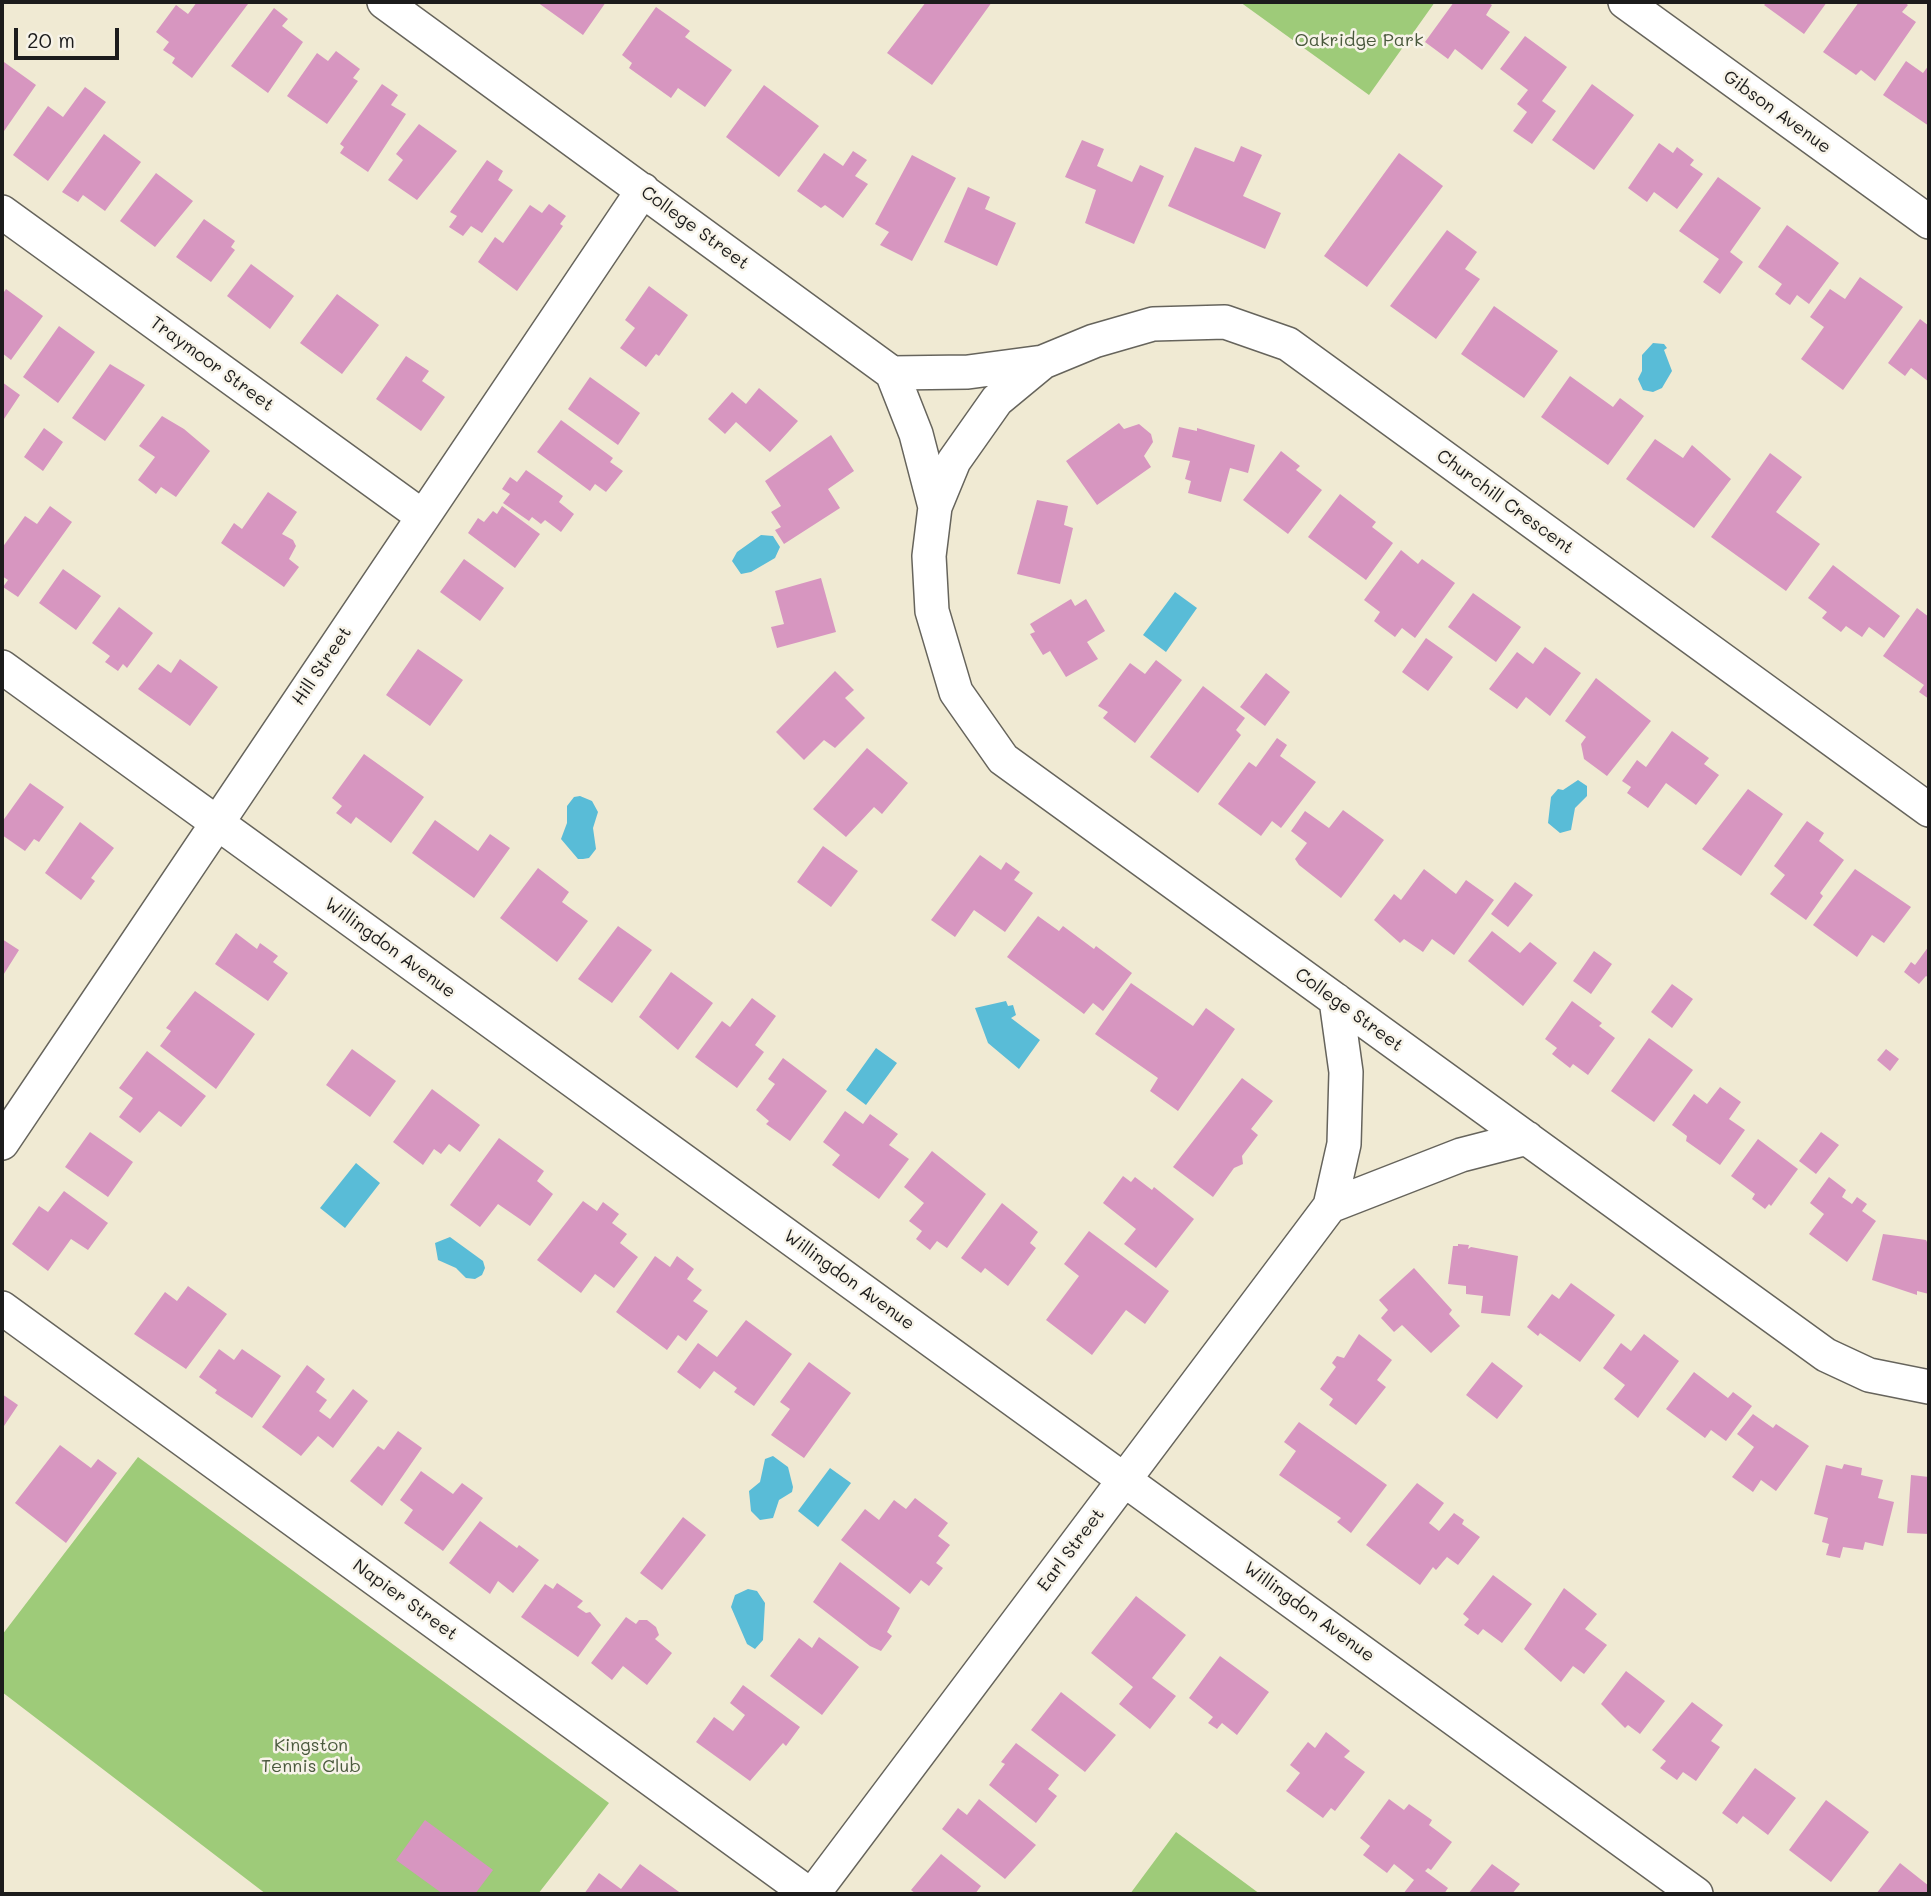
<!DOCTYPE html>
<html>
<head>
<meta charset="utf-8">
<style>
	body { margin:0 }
	#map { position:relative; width:1931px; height:1896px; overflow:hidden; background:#f0ead3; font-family:Mali,sans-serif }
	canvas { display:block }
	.frame { position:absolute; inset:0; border:4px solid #1c1c1c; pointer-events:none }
	.scale { position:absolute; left:14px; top:28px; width:105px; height:32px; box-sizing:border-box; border:4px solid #1c1c1c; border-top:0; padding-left:9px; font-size:21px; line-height:24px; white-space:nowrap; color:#1c1c1c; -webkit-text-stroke:5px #f7f3e8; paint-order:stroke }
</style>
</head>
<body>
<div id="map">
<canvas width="1931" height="1896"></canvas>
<div class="frame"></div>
<div class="scale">20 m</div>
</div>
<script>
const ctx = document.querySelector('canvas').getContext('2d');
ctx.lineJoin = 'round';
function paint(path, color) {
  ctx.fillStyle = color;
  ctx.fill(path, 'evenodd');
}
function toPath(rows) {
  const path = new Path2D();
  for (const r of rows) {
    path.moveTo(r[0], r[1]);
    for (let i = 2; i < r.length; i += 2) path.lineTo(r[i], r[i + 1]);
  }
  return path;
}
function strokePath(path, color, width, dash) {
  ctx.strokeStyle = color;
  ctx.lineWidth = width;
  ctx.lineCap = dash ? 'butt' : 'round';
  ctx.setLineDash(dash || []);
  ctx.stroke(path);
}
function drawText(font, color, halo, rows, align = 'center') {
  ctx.font = font + ' Mali,sans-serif';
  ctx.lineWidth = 5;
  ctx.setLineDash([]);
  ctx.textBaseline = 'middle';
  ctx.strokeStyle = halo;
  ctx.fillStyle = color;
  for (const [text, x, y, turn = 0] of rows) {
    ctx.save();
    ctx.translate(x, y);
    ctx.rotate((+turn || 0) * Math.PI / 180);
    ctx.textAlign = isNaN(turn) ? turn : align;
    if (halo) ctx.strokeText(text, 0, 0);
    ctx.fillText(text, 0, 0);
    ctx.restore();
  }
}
paint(toPath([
	[1240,2,1435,2,1369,95],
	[138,1457,609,1803,538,1894,266,1894,2,1692,2,1635],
	[1176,1832,1260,1894,1130,1894]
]), '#9ecb79');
paint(toPath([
	[1653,343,1664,344,1667,348,1664,350,1672,371,1662,388,1653,392,1643,390,1638,379,1642,371,1642,355],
	[761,535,773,536,780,547,775,558,751,572,741,574,732,561,737,552],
	[1175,592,1197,608,1166,652,1143,635],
	[1578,780,1587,786,1587,796,1575,808,1571,830,1560,833,1548,823,1551,797,1558,789,1563,790],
	[580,796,592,801,598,812,593,828,596,849,589,858,583,859,578,859,561,839,567,823,567,806,574,797],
	[1006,1001,1008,1006,1013,1005,1016,1015,1011,1018,1040,1040,1019,1069,988,1043,975,1008],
	[876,1048,897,1063,866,1105,846,1090],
	[356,1163,380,1183,345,1228,320,1208],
	[450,1237,483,1261,485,1268,482,1275,475,1279,466,1278,456,1268,438,1260,435,1243],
	[773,1456,788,1467,793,1487,792,1492,779,1500,773,1518,760,1520,751,1511,749,1491,760,1482,765,1459],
	[830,1468,851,1483,818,1527,798,1511],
	[748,1589,757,1591,765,1603,763,1640,755,1649,747,1644,731,1607,735,1595]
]), '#59bcd7');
paint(toPath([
	[197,2,248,4,192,78,172,63,175,58,163,50,169,42,156,32,176,5,188,14],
	[537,2,606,2,583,35],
	[926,2,992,2,932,85,887,53],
	[1454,2,1487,2,1492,5,1486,15,1510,32,1482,70,1455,49,1448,59,1425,42],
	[1767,2,1827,2,1804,34,1764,5],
	[1859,2,1904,2,1908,5,1902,12,1916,22,1875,81,1861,70,1856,75,1823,52],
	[656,7,690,31,685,37,732,70,705,107,678,88,671,98,629,68,632,63,622,55],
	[274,8,288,19,282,26,303,42,268,93,231,66],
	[1525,36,1567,67,1542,101,1556,111,1532,144,1513,131,1527,112,1517,104,1528,90,1500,69],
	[336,51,360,69,353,78,358,81,327,124,287,96,317,53,328,61],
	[1906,61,1923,73,1929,65,1929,126,1883,95],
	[4,62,36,85,2,134,2,64],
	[382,84,398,95,391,105,406,114,368,172,340,153,344,147,340,144],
	[1592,84,1634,115,1594,170,1552,140],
	[764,85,819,126,779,177,726,137],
	[85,87,106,102,48,181,13,155,48,106,63,117],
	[419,124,457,151,417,200,388,180,403,160,396,154],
	[104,134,141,162,105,211,83,195,78,202,62,192],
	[1082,140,1104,149,1097,166,1132,182,1140,165,1164,176,1134,244,1085,223,1096,190,1065,177],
	[1659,143,1673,153,1677,147,1694,160,1690,165,1703,174,1677,209,1654,192,1647,202,1628,188],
	[1241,146,1262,155,1243,196,1281,213,1265,249,1168,206,1195,147,1234,162],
	[853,151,867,160,855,176,868,184,843,218,825,205,821,208,797,191,824,153,843,166],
	[1399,153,1443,186,1367,287,1324,256],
	[912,155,956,178,912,261,880,245,889,232,875,224],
	[487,160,503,171,498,180,513,190,482,233,471,226,463,236,449,227,457,216,450,212],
	[156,173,193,201,155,247,120,221],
	[1718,177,1761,208,1730,252,1743,262,1720,294,1703,282,1719,259,1679,231],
	[968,187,990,197,985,209,1016,223,997,266,944,242],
	[549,204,566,216,560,224,563,226,517,291,478,262,495,237,503,243,530,205,542,213],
	[204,219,235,241,231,247,235,250,211,282,176,257],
	[1787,225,1839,263,1809,304,1797,295,1790,305,1781,299,1775,294,1782,284,1758,267],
	[1447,230,1477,252,1465,269,1480,279,1436,339,1390,306],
	[251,264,294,296,270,329,227,296],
	[1860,277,1903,307,1843,390,1801,359,1824,327,1810,317,1830,289,1845,299],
	[649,286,688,315,659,356,656,354,646,367,620,348,635,328,625,320],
	[6,289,43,316,11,360,2,353,2,295],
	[337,294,379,325,342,374,300,343],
	[1494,306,1558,351,1524,398,1461,354],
	[1920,319,1929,326,1929,382,1911,368,1905,376,1888,363],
	[59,326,95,352,58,403,23,377],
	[406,356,429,371,422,381,445,397,421,431,376,399],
	[110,364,145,385,105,441,72,418],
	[1570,376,1613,407,1620,398,1644,416,1608,465,1541,417],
	[590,377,640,413,618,445,568,409],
	[2,382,20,395,4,419,2,418],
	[759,388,798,421,770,452,736,422,725,434,708,419,732,392,746,404],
	[162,416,184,429,210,451,176,497,161,487,156,494,138,480,155,457,139,446],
	[561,420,613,458,610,462,623,471,606,492,595,484,590,491,537,452],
	[1119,423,1124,429,1139,424,1151,434,1153,442,1144,456,1151,467,1097,505,1066,461],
	[1179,427,1197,431,1197,428,1255,445,1248,473,1230,468,1221,502,1188,493,1191,481,1185,479,1190,461,1172,457],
	[44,428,63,442,43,471,24,457],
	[831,435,854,471,828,489,840,508,784,544,775,530,781,527,771,512,781,506,765,481],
	[1655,439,1683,458,1692,445,1731,479,1694,528,1626,479],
	[1281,451,1300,466,1296,470,1322,490,1288,534,1243,500],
	[1770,453,1802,477,1776,512,1820,544,1786,591,1711,537],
	[526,470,563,496,559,502,574,514,561,532,545,520,541,524,532,517,529,521,503,503,510,494,502,489,510,477,517,482],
	[268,492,297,512,282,534,293,540,296,546,289,559,299,567,284,587,221,543,234,523,242,529],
	[1340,494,1376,522,1372,527,1393,543,1366,580,1308,537],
	[1037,500,1068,506,1064,525,1073,528,1060,584,1017,574],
	[50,506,72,522,18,597,3,587,8,580,2,576,2,548,25,516,37,524],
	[502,506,540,534,515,568,468,533,478,518,484,522,493,511,497,514],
	[1401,550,1418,564,1422,559,1455,583,1415,638,1402,628,1395,637,1379,625,1374,621,1380,612,1364,600],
	[464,559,504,588,480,621,440,592],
	[1833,565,1900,616,1884,638,1869,627,1862,637,1846,626,1841,632,1822,618,1827,612,1808,598],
	[63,569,101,596,76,630,39,603],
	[821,578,836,632,777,648,771,627,784,624,775,591],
	[1473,593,1521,627,1496,662,1448,627],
	[1071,599,1075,606,1086,599,1105,631,1087,642,1098,659,1066,677,1050,651,1043,655,1030,634,1035,632,1030,624],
	[119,607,153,633,127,668,123,664,118,671,105,662,110,656,92,643],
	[1917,608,1929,617,1929,699,1919,692,1924,685,1883,656],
	[1426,638,1453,657,1428,691,1402,672],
	[1545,647,1581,673,1550,716,1526,697,1517,709,1489,689,1517,652,1533,664],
	[418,649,463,680,430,726,386,695],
	[180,659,218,687,190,726,138,689,158,664,171,673],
	[1156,660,1182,680,1135,743,1103,718,1108,712,1098,706,1130,663,1145,674],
	[835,671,854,690,845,698,865,718,835,748,824,740,804,760,776,732],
	[1266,673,1290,692,1265,726,1240,707],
	[1596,678,1651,721,1607,776,1584,759,1581,744,1586,737,1565,721],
	[1203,686,1245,718,1236,730,1241,735,1198,793,1150,757],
	[1672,731,1709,758,1704,764,1719,775,1696,805,1666,783,1648,808,1627,793,1631,787,1622,781,1637,760,1646,767],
	[1277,738,1287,745,1280,756,1316,782,1281,828,1272,821,1261,836,1218,804,1249,762,1256,767],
	[867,748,908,783,882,814,874,807,846,837,813,809],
	[364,754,424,797,391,843,356,817,351,824,336,813,342,806,332,798],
	[30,783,64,807,39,842,34,839,25,851,2,835,2,822],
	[1748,789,1783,814,1741,876,1702,849],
	[1343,810,1384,840,1341,898,1299,865,1295,859,1307,843,1291,831,1305,811,1329,828],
	[435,820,478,851,490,834,510,848,474,898,412,853],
	[1807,821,1824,833,1819,841,1844,860,1820,893,1823,896,1806,920,1770,894,1785,875,1774,866],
	[80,822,114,848,91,878,95,881,81,900,45,873],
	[823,846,858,871,831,907,797,882],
	[980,855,1001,870,1006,862,1020,872,1014,880,1033,893,1005,932,974,910,955,937,931,920],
	[538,868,569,892,562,902,588,921,557,962,500,918],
	[1424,869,1456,894,1466,880,1494,900,1454,955,1432,939,1423,952,1404,939,1400,943,1374,920,1394,894,1401,900],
	[1855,869,1911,907,1884,943,1872,935,1857,957,1813,925],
	[1515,882,1533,895,1508,927,1491,914],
	[1038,916,1059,931,1063,926,1094,949,1096,946,1132,973,1103,1011,1093,1003,1084,1014,1007,957],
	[618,926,652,950,612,1003,578,979],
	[1492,931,1520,953,1530,942,1557,963,1523,1006,1468,961],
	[236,933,257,949,260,943,278,956,273,962,288,973,268,1001,215,964],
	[2,939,19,950,2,977],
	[1929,946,1929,978,1926,976,1919,984,1904,972,1911,962,1915,965],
	[1594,951,1612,964,1591,994,1573,981],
	[671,972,713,1003,678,1050,639,1017],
	[1131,983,1193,1026,1206,1008,1235,1029,1178,1111,1150,1091,1158,1078,1095,1034],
	[1672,984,1693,999,1672,1028,1651,1012],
	[195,991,255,1034,216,1089,160,1046,171,1031,166,1028],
	[752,998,776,1016,755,1045,764,1052,737,1088,695,1057,722,1021,730,1027],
	[1572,1001,1602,1023,1599,1026,1615,1038,1588,1075,1573,1064,1570,1068,1552,1054,1557,1048,1545,1039],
	[1649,1038,1693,1070,1654,1122,1611,1091],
	[352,1049,396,1081,370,1117,326,1085],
	[1886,1049,1899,1059,1890,1071,1877,1060],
	[147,1051,206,1096,181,1127,159,1111,140,1133,119,1117,133,1098,119,1088],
	[783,1058,827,1091,790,1141,766,1124,769,1121,756,1110,775,1084,768,1079],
	[1242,1078,1273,1101,1251,1129,1258,1135,1242,1156,1243,1164,1234,1168,1213,1197,1173,1167],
	[1720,1087,1741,1102,1729,1119,1745,1130,1720,1165,1686,1141,1687,1136,1672,1125,1694,1094,1707,1104],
	[432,1089,480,1125,460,1152,449,1144,441,1154,434,1149,423,1165,393,1142],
	[845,1111,863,1124,870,1114,898,1134,889,1145,909,1159,879,1199,832,1165,840,1155,823,1142],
	[90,1132,133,1162,108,1197,65,1167],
	[1821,1132,1839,1145,1816,1174,1799,1161],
	[499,1138,544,1171,537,1181,553,1194,530,1226,498,1204,480,1227,450,1205],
	[1758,1139,1798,1169,1771,1206,1769,1204,1765,1209,1752,1199,1755,1194,1731,1176],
	[932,1151,986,1194,947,1248,937,1241,930,1250,916,1239,922,1231,909,1221,924,1203,904,1187],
	[1123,1176,1131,1182,1135,1177,1152,1190,1154,1187,1194,1219,1156,1268,1124,1244,1136,1229,1103,1203],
	[1829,1177,1846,1190,1842,1197,1852,1204,1857,1197,1867,1204,1862,1211,1876,1221,1847,1262,1809,1234,1824,1214,1810,1203],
	[64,1191,108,1223,88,1250,71,1239,48,1271,12,1244,39,1206,48,1212],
	[583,1201,597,1211,603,1202,619,1214,612,1223,627,1234,620,1243,638,1257,614,1288,595,1274,581,1293,537,1260],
	[1002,1203,1038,1232,1030,1243,1036,1248,1008,1286,985,1268,981,1273,961,1258],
	[1089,1231,1169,1291,1145,1324,1126,1310,1092,1355,1046,1320,1079,1276,1064,1264],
	[1883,1234,1926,1240,1929,1246,1929,1294,1917,1291,1917,1295,1872,1280],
	[1458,1244,1469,1245,1468,1249,1471,1247,1518,1256,1510,1316,1481,1313,1483,1296,1466,1294,1466,1286,1448,1284,1453,1246,1458,1246],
	[655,1256,670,1267,677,1256,694,1269,687,1279,702,1290,693,1301,708,1311,686,1341,678,1335,667,1350,616,1312],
	[1414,1268,1452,1310,1449,1314,1460,1326,1431,1353,1402,1325,1394,1332,1381,1318,1388,1310,1379,1300],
	[1571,1283,1615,1315,1580,1362,1540,1333,1538,1336,1527,1327,1552,1294,1559,1299],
	[188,1286,227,1314,186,1369,134,1334,165,1292,177,1301],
	[746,1320,792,1354,754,1406,734,1392,737,1388,714,1371,700,1389,677,1372,698,1343,717,1357],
	[1359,1334,1392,1360,1377,1380,1386,1387,1356,1425,1329,1405,1333,1399,1320,1389,1336,1367,1332,1363,1337,1356,1344,1358],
	[1644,1334,1679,1361,1638,1418,1614,1399,1625,1385,1603,1368,1621,1343,1631,1351],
	[219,1349,234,1360,242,1349,281,1376,252,1418,215,1393,217,1390,199,1377],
	[809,1362,851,1393,804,1458,771,1435,790,1409,780,1402],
	[1492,1362,1523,1386,1497,1419,1466,1395],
	[307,1365,325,1379,316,1392,327,1400,319,1411,330,1419,353,1389,368,1401,333,1448,318,1436,301,1456,262,1427],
	[1694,1372,1728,1398,1733,1392,1752,1406,1726,1441,1711,1430,1705,1438,1666,1409],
	[2,1394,18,1405,2,1429],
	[1753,1414,1773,1428,1776,1424,1809,1446,1776,1491,1761,1480,1753,1492,1732,1477,1754,1447,1737,1434],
	[1299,1422,1387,1485,1351,1533,1337,1522,1341,1518,1279,1475,1296,1451,1284,1442],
	[398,1431,422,1448,382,1506,350,1481,378,1446,384,1450],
	[60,1445,91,1468,98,1459,117,1473,66,1543,15,1503],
	[1844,1464,1862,1468,1861,1475,1883,1480,1878,1498,1894,1502,1883,1546,1865,1542,1863,1550,1843,1547,1840,1558,1826,1555,1829,1544,1822,1542,1828,1518,1814,1514,1826,1465,1842,1469],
	[421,1471,453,1494,462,1483,483,1498,443,1551,404,1523,413,1510,400,1500],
	[1911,1475,1929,1477,1929,1534,1907,1533],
	[1417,1483,1444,1503,1429,1523,1439,1531,1454,1513,1464,1520,1462,1524,1480,1537,1458,1565,1447,1557,1436,1570,1433,1567,1420,1585,1366,1545],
	[915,1498,948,1523,938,1536,950,1545,936,1563,943,1568,929,1586,921,1580,910,1594,841,1540,865,1509,879,1520,894,1500,906,1509],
	[683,1517,706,1535,662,1590,640,1573],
	[480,1521,517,1548,519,1545,539,1560,513,1593,498,1581,490,1594,449,1563],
	[840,1562,900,1608,887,1632,892,1636,881,1651,870,1646,813,1602],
	[1493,1575,1532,1604,1502,1643,1483,1629,1478,1635,1464,1625,1469,1619,1463,1614],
	[557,1583,583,1601,577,1607,586,1613,590,1612,601,1625,578,1657,521,1617,545,1584,553,1589],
	[1564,1588,1597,1614,1585,1629,1607,1645,1584,1674,1573,1666,1561,1682,1524,1649],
	[1136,1596,1186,1635,1152,1678,1176,1696,1150,1729,1119,1704,1133,1687,1091,1653],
	[626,1617,636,1624,639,1620,647,1620,656,1627,659,1635,655,1639,672,1653,647,1685,623,1666,612,1680,591,1663],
	[819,1637,859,1667,822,1715,770,1676,799,1638,812,1648],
	[1220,1656,1269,1692,1237,1735,1222,1723,1217,1729,1208,1723,1213,1717,1189,1698],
	[1626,1671,1665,1701,1640,1734,1628,1725,1625,1728,1601,1704],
	[743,1685,800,1727,786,1746,783,1743,750,1781,696,1742,714,1717,733,1731,745,1715,730,1703],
	[1061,1692,1116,1735,1085,1772,1031,1730],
	[1692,1702,1723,1725,1711,1741,1720,1747,1696,1781,1683,1772,1677,1780,1660,1768,1666,1761,1652,1750],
	[1326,1732,1350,1751,1344,1757,1365,1772,1335,1811,1331,1808,1323,1818,1286,1791,1300,1773,1290,1765,1308,1742,1315,1748],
	[1016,1743,1059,1775,1048,1789,1057,1796,1036,1823,989,1785,1005,1764,1001,1762],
	[1755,1768,1796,1798,1768,1835,1743,1816,1737,1824,1722,1813],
	[979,1799,1036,1845,1005,1879,942,1829,958,1808,967,1815],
	[1389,1799,1404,1810,1409,1804,1432,1820,1429,1825,1452,1842,1431,1870,1428,1868,1425,1871,1448,1888,1444,1894,1403,1894,1414,1880,1394,1864,1387,1873,1363,1855,1370,1846,1360,1838],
	[1826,1800,1869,1832,1831,1882,1789,1850],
	[425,1820,493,1870,475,1894,443,1894,396,1860],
	[941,1854,981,1886,975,1894,916,1894,911,1890],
	[1900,1863,1929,1886,1929,1894,1876,1894],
	[640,1864,682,1894,584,1894,599,1873,621,1889],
	[1492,1864,1520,1884,1512,1894,1468,1894]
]), '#d796c0');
const street = toPath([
	[384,2,892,373,916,434,935,507],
	[1625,2,1929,222],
	[2,212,422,516],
	[1043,362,997,400,954,461,935,507,929,556,932,611,956,692,1003,759,1826,1355,1869,1375,1929,1387],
	[892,373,968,372,1043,362,1094,341,1153,324,1225,322,1288,344,1929,810],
	[2,667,1696,1894],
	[2,1143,643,190],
	[1330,1206,1461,1155,1527,1138],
	[2,1308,809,1894],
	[813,1894,1330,1206,1344,1144,1346,1072,1336,1000]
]);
strokePath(street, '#66645c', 36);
strokePath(street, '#fff', 33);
drawText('18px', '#4a593d', '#f7f3e8', [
	["Oakridge Park",1359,40],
	["Kingston",311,1745],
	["Tennis Club",311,1766]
]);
drawText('18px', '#1c1c1c', '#f7f3e8', [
	["Gibson Avenue",1777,112,36],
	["College Street",695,228,36],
	["Traymoor Street",212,364,36],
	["Churchill Crescent",1505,502,36],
	["Hill Street",322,666,-56],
	["Willingdon Avenue",390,948,36],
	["College Street",1349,1010,36],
	["Willingdon Avenue",849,1280,36],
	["Earl Street",1071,1550,-53],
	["Napier Street",405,1600,36],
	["Willingdon Avenue",1309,1612,36]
]);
</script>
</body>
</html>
